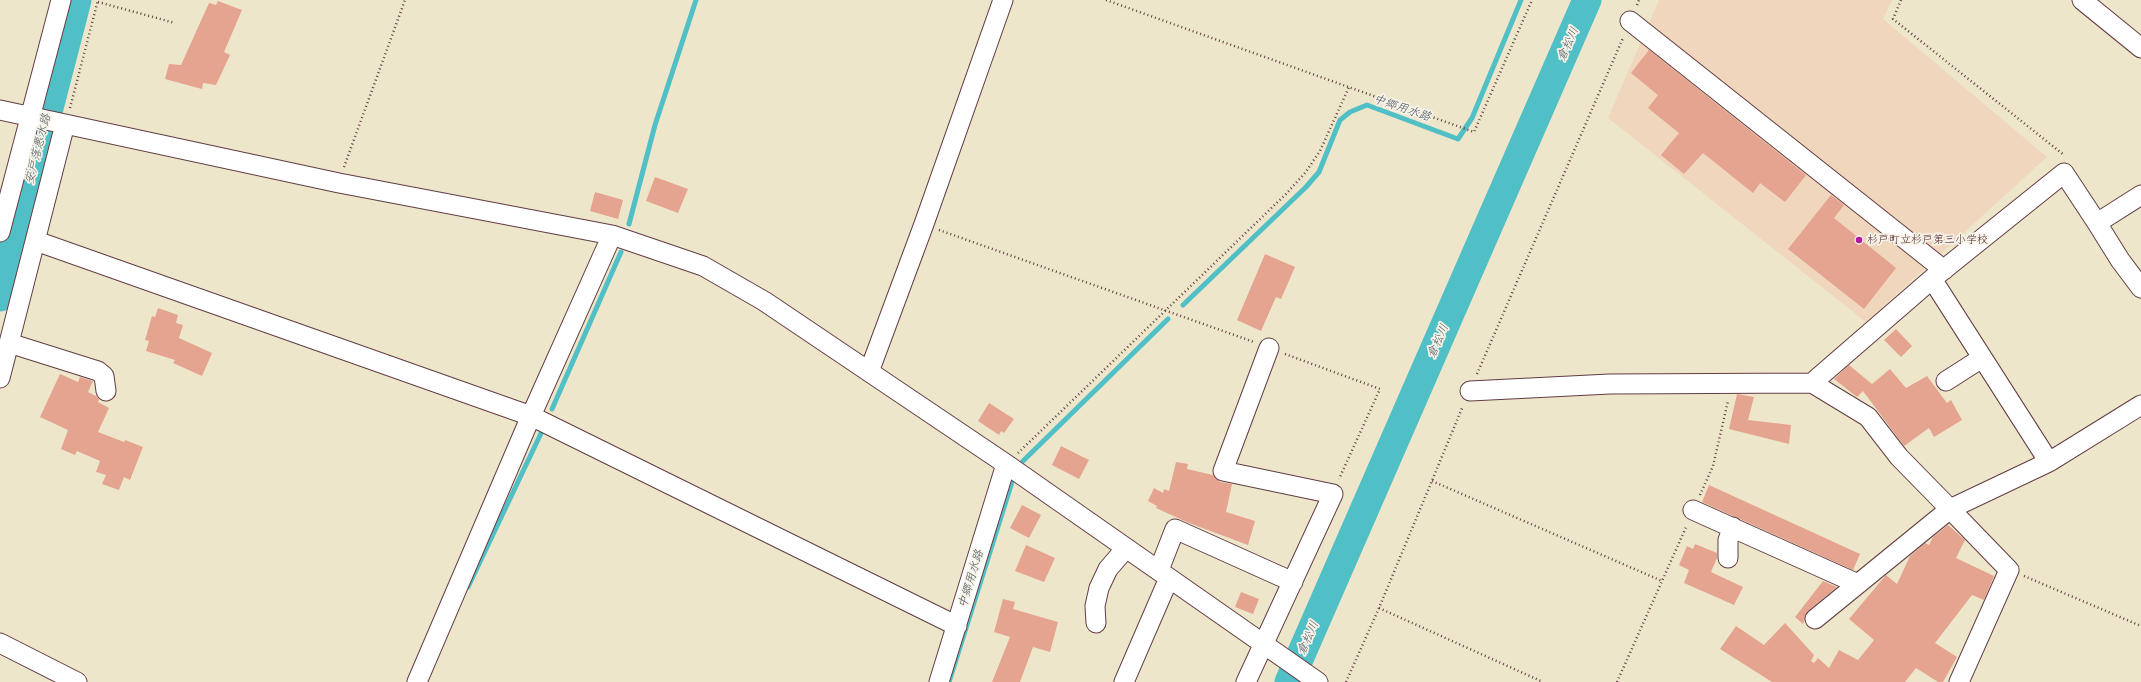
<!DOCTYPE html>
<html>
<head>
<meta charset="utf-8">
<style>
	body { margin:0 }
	canvas { display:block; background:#eee6cb }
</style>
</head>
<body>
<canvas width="2141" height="682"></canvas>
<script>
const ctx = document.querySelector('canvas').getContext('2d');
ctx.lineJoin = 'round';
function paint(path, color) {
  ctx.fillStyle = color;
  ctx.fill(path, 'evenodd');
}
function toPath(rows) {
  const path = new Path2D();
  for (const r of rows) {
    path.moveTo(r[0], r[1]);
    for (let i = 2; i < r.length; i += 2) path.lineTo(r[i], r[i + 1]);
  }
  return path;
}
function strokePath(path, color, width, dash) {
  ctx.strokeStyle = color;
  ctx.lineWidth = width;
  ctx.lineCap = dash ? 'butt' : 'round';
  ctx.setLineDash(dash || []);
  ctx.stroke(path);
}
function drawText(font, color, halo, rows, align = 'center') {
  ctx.font = font + ' Delius,"Klee One",sans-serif';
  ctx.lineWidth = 3.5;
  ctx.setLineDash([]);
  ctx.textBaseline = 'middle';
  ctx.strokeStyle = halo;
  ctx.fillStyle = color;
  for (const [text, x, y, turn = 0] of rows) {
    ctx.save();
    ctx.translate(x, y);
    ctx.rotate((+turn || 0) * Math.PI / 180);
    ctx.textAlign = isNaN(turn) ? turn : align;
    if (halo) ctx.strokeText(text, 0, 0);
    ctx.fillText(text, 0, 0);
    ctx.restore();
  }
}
paint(toPath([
	[1659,0,1892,0,1883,19,2047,157,1866,322,1608,118]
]), '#f0d6bc');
strokePath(toPath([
	[629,224,655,125,696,0],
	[1183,305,1306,187,1319,172,1340,120,1350,112,1367,105,1458,139,1472,118,1521,0],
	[552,409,621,252],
	[1023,461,1168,319],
	[468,587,544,427],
	[949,682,1012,482]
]), '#51c0c6', 5);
strokePath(toPath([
	[0,297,77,0],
	[1289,682,1587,0]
]), '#51c0c6', 29);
paint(toPath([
	[218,1,242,10,224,52,230,55,216,85,203,83,202,89,165,79,169,64,181,65,209,3,216,5],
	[1649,50,1806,175,1785,202,1760,183,1753,193,1703,153,1684,174,1661,155,1679,133,1648,108,1658,95,1631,73],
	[655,177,688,189,678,213,646,201],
	[595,192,623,200,618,219,590,211],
	[1831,195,1844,205,1834,218,1896,268,1864,309,1788,249],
	[1265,254,1295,267,1281,299,1276,297,1261,331,1237,320],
	[158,308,178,315,176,323,183,325,179,338,212,353,202,376,173,363,175,360,146,351,149,341,145,340,152,316,155,317],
	[1896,329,1912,346,1901,357,1884,340],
	[1849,365,1872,384,1890,369,1906,388,1927,376,1947,403,1951,400,1962,420,1934,437,1929,428,1904,446,1863,391,1857,397,1834,379],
	[60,374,78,382,80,377,93,381,88,392,96,396,99,399,98,402,109,408,98,432,124,442,125,440,143,447,130,480,124,477,119,490,102,484,106,475,96,472,100,461,77,451,75,455,61,449,68,430,40,417],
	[1737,394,1754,397,1748,420,1791,425,1789,444,1729,429],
	[989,403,1014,419,1004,433,1001,431,999,435,978,421],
	[1061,446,1089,460,1079,479,1052,465],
	[1176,462,1188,464,1187,469,1213,475,1220,482,1232,484,1226,512,1255,521,1248,545,1189,523,1156,508,1157,506,1148,501,1154,488,1163,493,1164,489,1169,491],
	[1709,485,1860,554,1853,570,1702,502],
	[1022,505,1041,515,1029,538,1010,528],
	[1948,525,1965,540,1956,558,1994,576,1984,600,1972,595,1935,643,1957,657,1943,682,1938,682,1916,668,1905,682,1772,682,1720,649,1736,626,1764,645,1785,623,1814,655,1811,661,1814,663,1818,658,1829,668,1839,650,1858,660,1874,640,1849,619,1886,575,1897,584,1910,556,1925,543,1929,545,1933,537],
	[1695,544,1717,553,1717,558,1711,572,1743,587,1734,605,1684,583,1689,570,1679,565,1687,546,1693,549],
	[1026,545,1055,558,1044,582,1015,571],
	[1823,581,1837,587,1808,611,1803,624,1795,617],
	[1241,592,1259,599,1253,614,1235,607],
	[1003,599,1015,602,1013,609,1058,622,1050,652,1033,647,1020,682,992,682,1010,637,994,632]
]), '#e5a48f');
const minor = toPath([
	[2082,0,2141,48],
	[1630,21,1944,270],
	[0,110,339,183,612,235,703,266,764,301,1006,464,1318,682],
	[2097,223,2120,260,2141,288],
	[0,232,61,0],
	[36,241,531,416,957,626],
	[1932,279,2049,462,1950,509,2009,570,1959,682],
	[9,343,98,371,104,376,106,391],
	[869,372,924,224,1003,0],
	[0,378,65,124],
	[1946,381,1982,358],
	[1812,383,1868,417,1899,457,1950,509,1815,619],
	[1470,391,1610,384,1812,383,1932,279,2064,173,2097,223,2141,195],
	[2049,462,2141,405],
	[1693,510,1858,584],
	[1728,558,1728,540,1733,527],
	[1159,570,1175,529,1293,582],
	[1096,623,1095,606,1099,588,1108,569,1126,548],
	[0,643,77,682],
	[417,682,531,416,612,235],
	[939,682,1006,464],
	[1124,682,1169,578],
	[1246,682,1333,494,1223,471,1269,348]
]);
strokePath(minor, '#633d43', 21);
strokePath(toPath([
	[1106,0,1474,132,1532,0],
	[1901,0,1893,19,2064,155],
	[98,2,175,23],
	[1637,5,1639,0],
	[70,108,98,0],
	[344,167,405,0],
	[939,230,1254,342],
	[1285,354,1380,389,1339,479],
	[1477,374,1623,38],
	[1018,453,1286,194,1305,173,1320,151,1349,87],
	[1432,481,1662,581],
	[1700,495,1713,466,1728,401],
	[2024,576,2141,626],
	[1379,608,1543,682],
	[1346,682,1379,608,1463,406],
	[1617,682,1687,525]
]), '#633d43', 2.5, [1, 3]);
strokePath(minor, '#fff', 19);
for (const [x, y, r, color] of [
	[1859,240,4,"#b5179e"]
]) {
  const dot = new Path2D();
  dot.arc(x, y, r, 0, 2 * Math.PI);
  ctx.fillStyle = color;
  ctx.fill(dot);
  strokePath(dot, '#f7f3e8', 1.5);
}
drawText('11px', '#4a1f2b', '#f7f3e8', [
	["杉戸町立杉戸第三小学校",1867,240]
], 'left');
drawText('italic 12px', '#4c5761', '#f7f3e8', [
	["倉松川",1568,44,-66],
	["中郷用水路",1402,108,19],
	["安戸落悪水路",38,149,-76],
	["倉松川",1438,341,-66],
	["中郷用水路",971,579,-73],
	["倉松川",1308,638,-66]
]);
</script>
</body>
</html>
